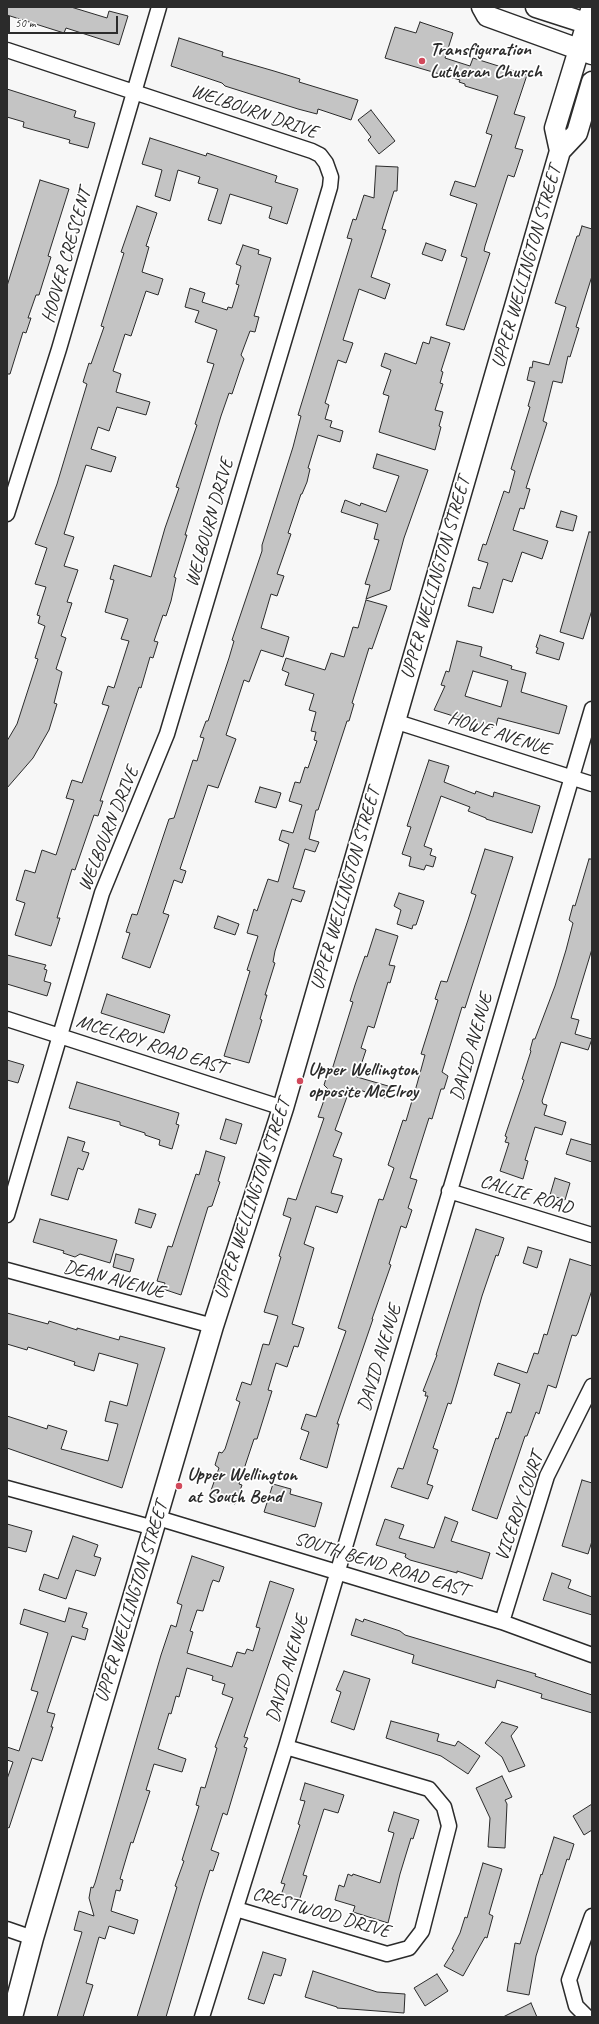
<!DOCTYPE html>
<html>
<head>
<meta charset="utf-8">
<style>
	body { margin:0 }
	#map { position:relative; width:599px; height:2024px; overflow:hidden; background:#f7f7f7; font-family:Caveat,sans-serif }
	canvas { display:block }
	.frame { position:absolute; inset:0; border:8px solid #2b2b2b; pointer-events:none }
	.scale { position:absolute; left:8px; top:16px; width:110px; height:18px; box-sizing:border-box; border:2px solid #2b2b2b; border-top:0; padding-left:5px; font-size:12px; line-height:14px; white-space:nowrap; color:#2b2b2b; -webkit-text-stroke:3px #fff; paint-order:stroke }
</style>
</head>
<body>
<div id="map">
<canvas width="599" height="2024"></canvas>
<div class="frame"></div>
<div class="scale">50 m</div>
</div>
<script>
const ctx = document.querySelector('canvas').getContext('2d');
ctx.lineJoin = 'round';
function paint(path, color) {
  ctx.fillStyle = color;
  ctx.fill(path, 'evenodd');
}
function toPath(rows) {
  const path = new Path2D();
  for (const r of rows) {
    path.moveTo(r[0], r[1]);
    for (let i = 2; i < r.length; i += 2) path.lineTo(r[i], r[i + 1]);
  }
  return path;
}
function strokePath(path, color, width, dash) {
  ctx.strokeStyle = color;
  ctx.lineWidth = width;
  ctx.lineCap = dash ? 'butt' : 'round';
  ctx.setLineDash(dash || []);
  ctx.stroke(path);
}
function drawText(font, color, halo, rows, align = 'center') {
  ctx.font = font + ' Caveat,sans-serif';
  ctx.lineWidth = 3.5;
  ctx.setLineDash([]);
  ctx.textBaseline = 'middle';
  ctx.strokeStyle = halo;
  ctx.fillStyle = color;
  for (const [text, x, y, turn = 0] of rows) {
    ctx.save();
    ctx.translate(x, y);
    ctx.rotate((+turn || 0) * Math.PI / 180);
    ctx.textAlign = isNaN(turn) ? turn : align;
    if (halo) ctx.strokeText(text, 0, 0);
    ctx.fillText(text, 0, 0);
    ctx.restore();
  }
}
const building = toPath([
	[7,7,71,7,107,18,109,11,128,16,119,45,66,28,64,33,7,15,7,7],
	[420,22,453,33,445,58,470,66,473,58,527,75,514,114,525,117,515,148,523,150,514,177,508,175,485,246,484,251,490,253,464,330,446,325,467,258,461,256,477,204,450,195,455,181,475,187,492,135,486,133,498,96,465,86,465,84,459,82,460,80,385,58,395,27,416,33,420,22],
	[179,38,223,52,222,56,274,71,300,79,299,82,358,100,351,120,318,109,317,114,298,109,225,86,222,83,171,66,179,38],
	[7,89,76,111,74,117,95,123,88,148,69,143,70,140,23,127,24,122,7,117,7,89],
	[371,110,395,141,379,154,368,140,371,137,358,120,371,110],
	[150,138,206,156,207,153,277,176,275,182,298,189,287,224,269,218,272,207,230,194,221,224,208,220,218,189,198,183,200,177,178,170,170,201,155,196,162,170,142,164,150,138],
	[376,166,398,167,397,191,394,191,382,229,386,230,371,277,390,284,385,299,359,289,343,340,353,343,346,363,338,360,325,403,329,405,325,419,332,421,330,427,343,431,340,442,318,435,308,468,310,469,307,482,302,494,301,494,288,533,291,534,277,574,284,576,277,596,271,594,261,628,289,637,283,657,261,650,249,682,244,680,226,735,236,739,218,788,208,785,180,869,186,871,182,883,174,880,163,913,169,915,150,968,122,958,130,933,126,932,132,914,137,915,169,819,174,818,193,760,197,761,204,738,200,737,206,721,208,721,229,658,234,641,232,640,262,551,262,545,293,447,301,416,298,415,352,239,347,238,353,219,356,220,364,195,374,198,376,166],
	[40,180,69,189,48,256,51,257,43,282,39,295,36,295,28,318,31,318,26,333,23,332,10,374,7,374,7,286,40,180],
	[137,206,157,213,146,246,149,247,142,272,163,279,158,295,146,291,131,336,125,334,113,371,121,374,116,392,150,402,146,415,117,407,109,431,98,427,91,449,116,457,111,472,86,465,64,534,74,537,64,566,78,570,67,602,72,603,61,636,66,638,56,669,62,672,54,703,57,704,49,730,33,758,7,788,7,741,17,724,38,659,35,658,45,626,38,623,40,616,37,615,46,587,35,584,47,548,35,544,57,484,87,384,83,382,89,363,91,364,104,327,101,326,124,253,121,252,137,206],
	[582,226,592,229,592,276,576,327,579,328,570,357,568,356,562,383,553,381,543,421,547,423,526,488,530,489,524,509,520,508,513,530,548,541,542,559,522,552,512,582,503,579,493,613,468,606,473,587,480,589,488,563,478,560,483,544,486,545,504,491,509,493,515,471,511,469,530,407,528,406,535,382,527,380,530,367,532,368,533,361,549,365,566,307,555,303,577,236,579,236,582,226],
	[426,243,446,250,442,261,422,254,426,243],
	[243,245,259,250,258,254,271,258,254,316,259,317,255,332,250,331,241,355,244,359,240,370,232,394,229,393,221,416,185,535,187,535,174,577,176,578,171,601,166,616,163,615,154,641,158,642,153,658,150,657,141,688,139,687,100,801,103,801,98,816,94,815,75,870,72,869,57,918,60,918,51,946,15,935,25,903,16,900,25,870,35,873,42,850,56,855,74,800,66,798,72,780,82,783,109,706,102,704,108,686,114,688,129,641,121,639,128,619,105,612,114,580,110,579,114,565,151,577,165,528,179,488,176,487,197,425,195,424,214,364,207,362,217,330,195,322,199,311,185,307,190,288,205,293,202,302,227,310,228,307,232,308,239,285,236,284,241,266,236,264,243,245],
	[431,337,450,343,441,371,443,372,440,383,443,384,435,410,443,412,439,426,441,427,435,450,379,432,389,396,383,394,391,370,381,366,385,353,416,364,423,342,429,344,431,337],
	[377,454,428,470,404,538,390,590,366,599,370,585,365,584,379,540,374,539,378,524,341,512,345,500,360,506,361,503,386,512,399,476,373,468,377,454],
	[561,511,577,516,573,531,556,527,561,511],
	[589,532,592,532,592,610,583,639,560,632,589,532],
	[366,600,387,606,372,649,369,648,352,703,354,704,349,721,347,721,318,810,316,810,309,839,319,842,315,852,305,849,302,859,293,888,305,891,301,902,292,899,275,951,273,962,275,963,265,995,267,995,260,1019,262,1020,249,1063,224,1056,250,971,247,970,258,936,247,933,254,909,257,911,268,879,278,882,289,844,279,840,282,830,293,833,302,805,289,801,295,782,300,783,305,767,308,768,317,741,314,740,316,732,311,731,316,712,309,710,314,694,285,685,289,673,282,670,286,658,325,670,331,653,344,657,353,627,358,628,366,600],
	[540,635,564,643,559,660,536,653,538,648,536,647,540,635],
	[457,641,482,647,480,656,512,666,511,669,526,673,521,692,567,706,559,734,498,718,496,726,494,725,492,728,434,710,445,686,441,685,446,671,449,672,457,641],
	[473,671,508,681,501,707,465,696,473,671],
	[429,760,449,766,444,782,475,794,476,791,493,797,494,792,540,806,532,833,486,819,486,818,468,811,470,807,441,796,424,846,432,849,430,855,436,857,433,867,426,865,424,870,409,866,411,857,402,854,411,827,407,826,429,760],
	[260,787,281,793,276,808,255,802,260,787],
	[485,849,513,857,465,1008,462,1007,442,1072,448,1076,444,1089,441,1089,432,1119,429,1118,410,1178,417,1180,408,1208,412,1210,406,1228,401,1226,389,1264,391,1265,372,1319,373,1319,337,1424,339,1424,327,1468,300,1459,309,1432,301,1429,306,1414,316,1417,346,1331,338,1328,379,1199,383,1200,394,1168,388,1165,403,1120,406,1121,417,1084,425,1055,421,1054,438,1000,435,999,441,981,447,982,468,920,476,895,471,893,485,849],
	[589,859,592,859,592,949,571,1018,579,1020,575,1034,592,1039,588,1050,561,1042,542,1101,543,1104,547,1105,544,1115,566,1122,562,1135,535,1127,525,1160,528,1161,523,1179,500,1171,509,1143,505,1142,507,1137,505,1136,524,1080,522,1079,531,1051,530,1050,533,1039,535,1039,555,986,566,950,573,923,569,920,573,905,575,906,589,859],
	[399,893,424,901,416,925,413,925,412,929,397,924,401,910,394,906,399,893],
	[218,916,239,924,235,935,214,928,218,916],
	[376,929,398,936,389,965,395,966,390,983,388,982,374,1028,368,1026,361,1048,366,1050,357,1077,388,1086,385,1098,356,1089,353,1096,348,1094,335,1130,342,1133,333,1156,342,1159,331,1193,343,1196,337,1213,316,1206,304,1244,314,1248,292,1324,304,1328,298,1347,294,1346,287,1367,276,1363,268,1390,272,1391,257,1439,254,1439,239,1484,242,1485,235,1504,209,1496,219,1468,215,1465,219,1452,222,1453,225,1449,240,1402,236,1400,242,1382,251,1385,263,1344,269,1345,278,1316,264,1312,281,1257,279,1256,291,1218,283,1215,288,1198,296,1200,324,1118,318,1117,328,1089,324,1085,328,1072,331,1073,353,1002,350,1001,355,985,365,956,367,957,376,929],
	[7,955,46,965,44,969,47,970,44,981,51,983,47,996,7,984,7,955],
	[107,994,170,1015,164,1033,101,1013,107,994],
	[7,1060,24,1065,18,1083,7,1080,7,1060],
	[77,1082,179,1113,176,1124,179,1125,172,1149,159,1145,160,1140,145,1135,145,1133,120,1125,120,1122,69,1108,77,1082],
	[226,1119,242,1124,236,1144,220,1139,226,1119],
	[68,1137,85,1142,82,1151,89,1153,83,1170,78,1168,68,1200,51,1195,68,1137],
	[571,1139,592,1145,592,1162,566,1154,571,1139],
	[206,1151,225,1157,218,1181,220,1182,212,1206,208,1207,181,1295,163,1289,165,1283,157,1281,168,1246,172,1247,196,1174,199,1175,206,1151],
	[555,1178,570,1183,565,1200,550,1195,555,1178],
	[139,1209,156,1214,151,1228,135,1223,139,1209],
	[40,1219,117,1240,110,1263,80,1254,75,1257,63,1253,64,1251,33,1242,40,1219],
	[476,1229,504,1238,498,1256,496,1255,482,1296,457,1384,451,1404,448,1403,433,1448,438,1450,427,1484,433,1486,428,1499,391,1487,398,1468,403,1469,428,1396,425,1396,426,1392,423,1391,437,1355,436,1355,476,1229],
	[528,1247,542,1251,537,1268,523,1263,528,1247],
	[116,1254,134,1259,130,1272,113,1267,116,1254],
	[570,1259,592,1266,592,1290,578,1333,576,1336,572,1335,556,1388,548,1385,539,1414,536,1412,527,1436,525,1436,497,1519,472,1510,496,1438,498,1439,507,1412,511,1413,520,1384,494,1375,498,1363,527,1373,534,1353,538,1354,544,1334,547,1335,570,1259],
	[7,1313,48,1324,49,1321,77,1330,77,1328,119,1340,120,1336,165,1348,122,1488,7,1448,7,1416,47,1429,48,1425,67,1431,61,1449,108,1461,118,1424,105,1421,110,1401,127,1406,138,1364,99,1353,94,1371,74,1365,75,1362,28,1347,27,1350,7,1344,7,1313],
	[582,1480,592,1483,592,1541,588,1554,562,1546,582,1480],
	[273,1484,291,1489,290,1494,322,1503,315,1527,264,1512,273,1484],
	[445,1517,458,1522,451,1541,490,1553,482,1579,457,1571,457,1573,410,1560,405,1557,406,1554,376,1545,385,1519,404,1525,399,1538,434,1548,445,1517],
	[7,1524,32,1531,26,1552,7,1547,7,1524],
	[73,1536,98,1545,94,1556,101,1558,95,1576,76,1570,66,1599,39,1590,44,1574,58,1579,73,1536],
	[192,1556,224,1567,219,1582,213,1580,211,1585,203,1611,197,1610,190,1631,193,1632,187,1653,232,1667,237,1652,245,1654,247,1649,253,1651,260,1628,256,1627,270,1581,294,1589,244,1737,248,1738,244,1747,247,1748,227,1815,223,1813,211,1850,219,1853,213,1871,210,1870,200,1902,166,2017,137,2017,177,1887,175,1886,184,1861,182,1860,199,1806,196,1805,201,1787,205,1788,217,1748,215,1747,233,1698,222,1694,225,1684,212,1680,213,1676,187,1668,179,1697,176,1696,171,1714,169,1713,158,1749,186,1759,182,1772,154,1764,146,1790,150,1791,133,1843,131,1842,120,1879,123,1880,120,1891,116,1890,111,1911,138,1920,134,1934,109,1926,105,1939,99,1937,86,1983,93,1985,83,2017,57,2017,82,1932,74,1930,79,1911,94,1916,89,1898,91,1887,93,1888,95,1883,161,1655,171,1625,176,1627,182,1605,177,1603,192,1556],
	[552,1573,571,1580,568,1588,592,1597,592,1615,543,1600,552,1573],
	[69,1608,87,1613,82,1627,88,1629,85,1640,72,1636,47,1712,55,1714,51,1727,53,1727,42,1761,32,1758,9,1828,7,1827,7,1779,13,1762,7,1760,7,1747,19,1751,38,1692,31,1690,48,1633,20,1624,24,1609,65,1622,69,1608],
	[356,1619,363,1622,364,1619,400,1631,405,1635,536,1674,535,1676,592,1695,592,1713,541,1698,542,1694,497,1680,495,1688,412,1663,414,1655,351,1635,356,1619],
	[344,1671,370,1679,354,1730,331,1722,341,1692,336,1690,344,1671],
	[391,1721,439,1734,437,1741,455,1746,458,1741,480,1756,468,1774,441,1756,386,1738,391,1721],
	[502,1722,518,1727,511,1736,525,1766,509,1772,502,1757,485,1743,502,1722],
	[502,1776,512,1797,505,1800,507,1804,505,1848,488,1847,490,1818,476,1788,502,1776],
	[305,1783,344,1795,338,1813,324,1809,303,1875,307,1876,299,1901,281,1895,285,1884,281,1883,300,1825,298,1824,305,1801,300,1800,305,1783],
	[592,1804,592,1830,584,1835,573,1816,592,1804],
	[394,1812,419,1820,413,1839,411,1838,400,1874,388,1923,353,1912,355,1906,335,1900,339,1885,344,1887,348,1874,352,1876,353,1874,380,1883,394,1833,388,1831,394,1812],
	[554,1837,574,1844,569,1860,567,1859,536,1956,529,1995,507,1991,515,1943,520,1944,541,1874,542,1875,554,1837],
	[483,1863,502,1869,489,1914,493,1916,487,1938,485,1937,463,1976,444,1966,454,1950,452,1949,460,1933,465,1917,467,1918,483,1863],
	[263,1952,286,1959,281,1976,274,1974,264,2004,248,1999,263,1952],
	[313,1971,377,1992,405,1994,404,2013,337,2008,337,2007,305,1997,313,1971],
	[437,1974,448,1991,425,2006,414,1988,437,1974],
	[531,2003,537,2017,503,2017,531,2003]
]);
paint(building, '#c4c4c4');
strokePath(building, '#2b2b2b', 1);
const street = toPath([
	[7,50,312,151,320,155,326,163,331,177,330,187,167,734,102,893,7,1215],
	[7,514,59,349,159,7],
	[394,721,592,784],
	[7,1019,283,1108],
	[449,1191,592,1235],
	[7,1270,213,1326],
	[7,1488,154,1528],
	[158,1518,502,1622,592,1655],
	[502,1622,547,1476,592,1386],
	[236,1909,387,1954,409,1948,422,1931,449,1826,444,1807,429,1789,286,1747],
	[7,1929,33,1938],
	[202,2017,286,1747,592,709],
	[587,2017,576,2006,569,1980,592,1916]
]);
const secondary = toPath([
	[482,7,487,16,592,54],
	[536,7,592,25],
	[560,151,555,128,592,7],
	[12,2017,33,1938,213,1326,283,1108,560,151,577,133,592,82]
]);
strokePath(street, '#2b2b2b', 17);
strokePath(secondary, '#2b2b2b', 23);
strokePath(street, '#fff', 14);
strokePath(secondary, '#fff', 20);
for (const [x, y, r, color] of [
	[422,61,4,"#d1495b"],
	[300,1081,4,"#d1495b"],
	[179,1486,4,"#d1495b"]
]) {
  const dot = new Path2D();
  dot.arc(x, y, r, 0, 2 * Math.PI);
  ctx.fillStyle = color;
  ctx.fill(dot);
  strokePath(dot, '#fff', 1.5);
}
drawText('bold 19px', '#2b2b2b', '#fff', [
	["Transfiguration",430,50],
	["Lutheran Church",430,72],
	["Upper Wellington",308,1070],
	["opposite McElroy",308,1092],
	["Upper Wellington",187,1475],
	["at South Bend",187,1497]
], 'left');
drawText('19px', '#2b2b2b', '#fff', [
	["WELBOURN DRIVE",254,112,19],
	["HOOVER CRESCENT",67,256,-74],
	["UPPER WELLINGTON STREET",527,267,-74],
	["WELBOURN DRIVE",210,523,-74],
	["UPPER WELLINGTON STREET",436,578,-74],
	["HOWE AVENUE",499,734,18],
	["WELBOURN DRIVE",109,829,-68],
	["UPPER WELLINGTON STREET",346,889,-74],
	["MCELROY ROAD EAST",151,1045,18],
	["DAVID AVENUE",472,1047,-74],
	["CALLIE ROAD",526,1195,17],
	["UPPER WELLINGTON STREET",253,1199,-72],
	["DEAN AVENUE",114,1280,15],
	["DAVID AVENUE",380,1358,-73],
	["VICEROY COURT",520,1507,-71],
	["SOUTH BEND ROAD EAST",381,1565,17],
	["UPPER WELLINGTON STREET",132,1602,-73],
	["DAVID AVENUE",288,1669,-74],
	["CRESTWOOD DRIVE",321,1913,16]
]);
</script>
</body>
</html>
